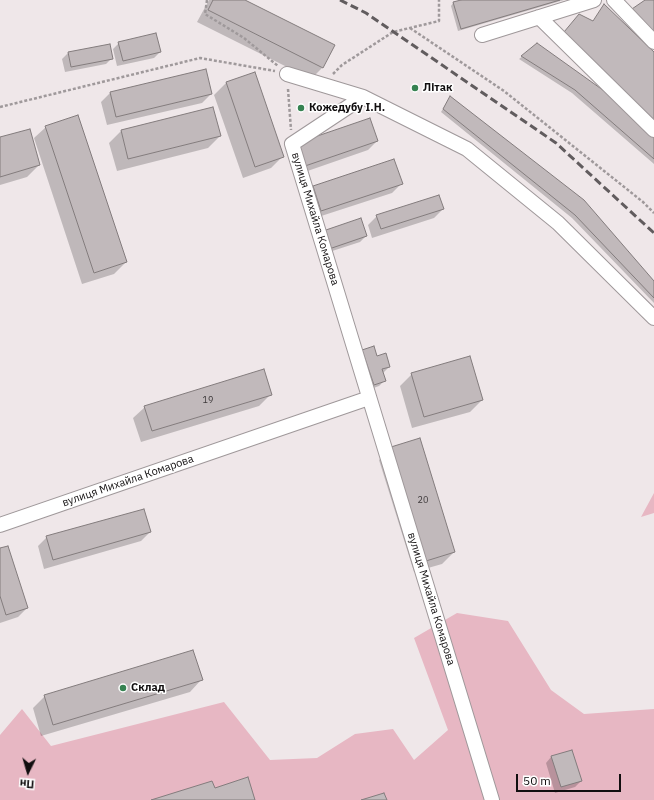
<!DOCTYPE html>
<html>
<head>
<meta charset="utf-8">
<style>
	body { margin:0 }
	#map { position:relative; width:654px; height:800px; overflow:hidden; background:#efe7e9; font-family:"IBM Plex Sans",sans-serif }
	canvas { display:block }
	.north { position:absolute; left:8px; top:752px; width:40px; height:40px; -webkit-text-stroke:3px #fff; paint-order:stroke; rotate:185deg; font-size:11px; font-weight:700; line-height:16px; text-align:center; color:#110e0f }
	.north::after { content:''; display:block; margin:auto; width:14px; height:18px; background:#110e0f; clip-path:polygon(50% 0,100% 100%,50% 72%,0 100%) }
	.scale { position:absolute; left:516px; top:774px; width:105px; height:18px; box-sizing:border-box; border:2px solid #110e0f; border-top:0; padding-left:5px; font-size:12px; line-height:14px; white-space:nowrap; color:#110e0f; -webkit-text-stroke:3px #fff; paint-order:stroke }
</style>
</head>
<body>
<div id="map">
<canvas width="654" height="800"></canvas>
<div class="north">Пн</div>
<div class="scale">50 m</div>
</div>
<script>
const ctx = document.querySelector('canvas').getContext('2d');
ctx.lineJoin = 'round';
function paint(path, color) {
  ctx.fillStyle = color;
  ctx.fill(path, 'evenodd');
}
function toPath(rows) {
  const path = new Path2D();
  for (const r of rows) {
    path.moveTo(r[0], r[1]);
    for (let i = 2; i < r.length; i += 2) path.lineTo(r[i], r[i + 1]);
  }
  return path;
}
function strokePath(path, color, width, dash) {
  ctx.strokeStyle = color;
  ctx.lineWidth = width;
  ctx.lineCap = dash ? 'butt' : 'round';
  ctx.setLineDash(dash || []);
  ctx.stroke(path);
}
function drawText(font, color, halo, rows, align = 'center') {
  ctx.font = font + ' "IBM Plex Sans",sans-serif';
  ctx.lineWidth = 3;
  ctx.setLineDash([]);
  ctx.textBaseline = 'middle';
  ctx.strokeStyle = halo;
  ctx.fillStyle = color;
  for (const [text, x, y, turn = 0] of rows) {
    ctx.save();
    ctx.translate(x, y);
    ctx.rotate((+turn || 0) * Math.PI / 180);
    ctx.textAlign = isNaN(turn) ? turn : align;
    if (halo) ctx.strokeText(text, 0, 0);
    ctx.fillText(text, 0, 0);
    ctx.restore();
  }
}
paint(toPath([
	[654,493,654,513,641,517],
	[457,613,508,621,551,690,584,714,654,709,654,800,0,800,0,735,22,709,51,746,224,702,270,760,317,758,355,734,393,729,414,760,448,730,414,638]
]), '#e7b7c3');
paint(toPath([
	[209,0,242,0,322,68,311,79,197,22],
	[464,0,564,0,458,31,451,6,453,3],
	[119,43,160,52,154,58,117,66,113,49],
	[109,45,112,58,106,64,65,72,62,59,68,53],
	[537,45,654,140,654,164,572,93,519,59],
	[205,71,211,94,202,103,107,125,101,102,110,93],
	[254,74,283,156,271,168,243,178,214,95,226,83],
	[450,97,654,282,654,303,572,218,441,112],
	[46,127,126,262,114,274,82,284,34,138],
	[121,131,220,136,208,148,117,171,109,143],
	[0,138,39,165,27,177,0,185],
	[377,141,368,150,296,175,288,152],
	[401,184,392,193,312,219,304,195,313,186],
	[443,209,434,218,372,238,368,225,377,216],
	[366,236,360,242,323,254,318,237],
	[363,351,376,357,389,367,383,373,385,380,379,386,368,390],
	[412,374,482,400,470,412,412,428,400,386],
	[271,394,259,406,141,442,133,418,145,407],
	[391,448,454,552,442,564,414,572,379,460],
	[150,532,141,541,44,569,38,546,47,537],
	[0,549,27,608,18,617,0,623],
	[201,680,190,692,41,736,33,708,45,696],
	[551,757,581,781,575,787,555,793,546,763]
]), '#0003');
const building = toPath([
	[213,0,245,0,335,45,323,68,208,10,213,0],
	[461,0,560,0,461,29,453,2,461,0],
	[645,0,654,0,654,34,629,11,645,0],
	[604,4,654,52,654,122,564,32,579,14,593,21,604,4],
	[156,33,161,52,123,61,118,42,156,33],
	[537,43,607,93,654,138,654,159,575,90,521,56,537,43],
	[110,44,113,59,71,67,68,52,110,44],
	[206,69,212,94,116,117,110,92,206,69],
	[255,72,284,157,255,167,226,82,255,72],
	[450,96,584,200,654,281,654,298,575,215,443,109,450,96],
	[213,107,221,136,128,159,121,130,213,107],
	[78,115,127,262,94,273,45,126,78,115],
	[370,118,378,141,305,166,297,143,370,118],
	[30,129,40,165,0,177,0,137,30,129],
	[394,159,403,184,321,211,313,186,394,159],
	[439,195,444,209,381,229,376,215,439,195],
	[361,218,367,236,329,249,323,231,361,218],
	[374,346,377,356,386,353,390,367,382,369,386,381,374,385,362,350,374,346],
	[470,356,483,400,424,417,411,373,470,356],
	[264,369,272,395,152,431,144,406,264,369],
	[420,438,455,552,426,561,391,447,420,438],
	[144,509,151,532,53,560,46,536,144,509],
	[8,546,28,608,6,615,0,596,0,548,8,546],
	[193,650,203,680,53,725,44,695,193,650],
	[572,750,582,781,561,787,551,756,572,750],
	[248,777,255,800,151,800,212,781,215,788,248,777],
	[384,793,387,800,361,800,384,793]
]);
paint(building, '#c1b9bb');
strokePath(building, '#837c7d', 1);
const minor = toPath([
	[614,0,654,42],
	[539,17,654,130],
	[482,35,594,0],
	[287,74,363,97,467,149,558,223,654,318],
	[363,97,292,144,492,800],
	[0,525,369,398]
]);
strokePath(minor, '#9f989a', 16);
strokePath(toPath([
	[207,0,205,14,244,38,278,66],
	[410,28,504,91,643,202,654,213],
	[333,74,342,65,393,32,439,21,439,0],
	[288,89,291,130],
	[0,107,200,58,275,71]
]), '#9f999b', 2.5, [3, 2]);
strokePath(minor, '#fff', 14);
strokePath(toPath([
	[340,0,366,13,556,143,654,233]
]), '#615c5e', 3, [8, 4]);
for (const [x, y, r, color] of [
	[415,88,4,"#368251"],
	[301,108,4,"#368251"],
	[123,688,4,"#368251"]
]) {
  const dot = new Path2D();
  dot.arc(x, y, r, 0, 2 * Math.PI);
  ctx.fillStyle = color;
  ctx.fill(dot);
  strokePath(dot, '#fff', 1.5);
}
drawText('9px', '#3d393a', null, [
	["19",208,400],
	["20",423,500]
]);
drawText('bold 11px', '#110e0f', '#fff', [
	["Літак",423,88],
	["Кожедубу І.Н.",309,108],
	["Склад",131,688]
], 'left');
drawText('11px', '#110e0f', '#fff', [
	["вулиця Михайла Комарова",315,219,73],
	["вулиця Михайла Комарова",128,481,-19],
	["вулиця Михайла Комарова",431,599,73]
]);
</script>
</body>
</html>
